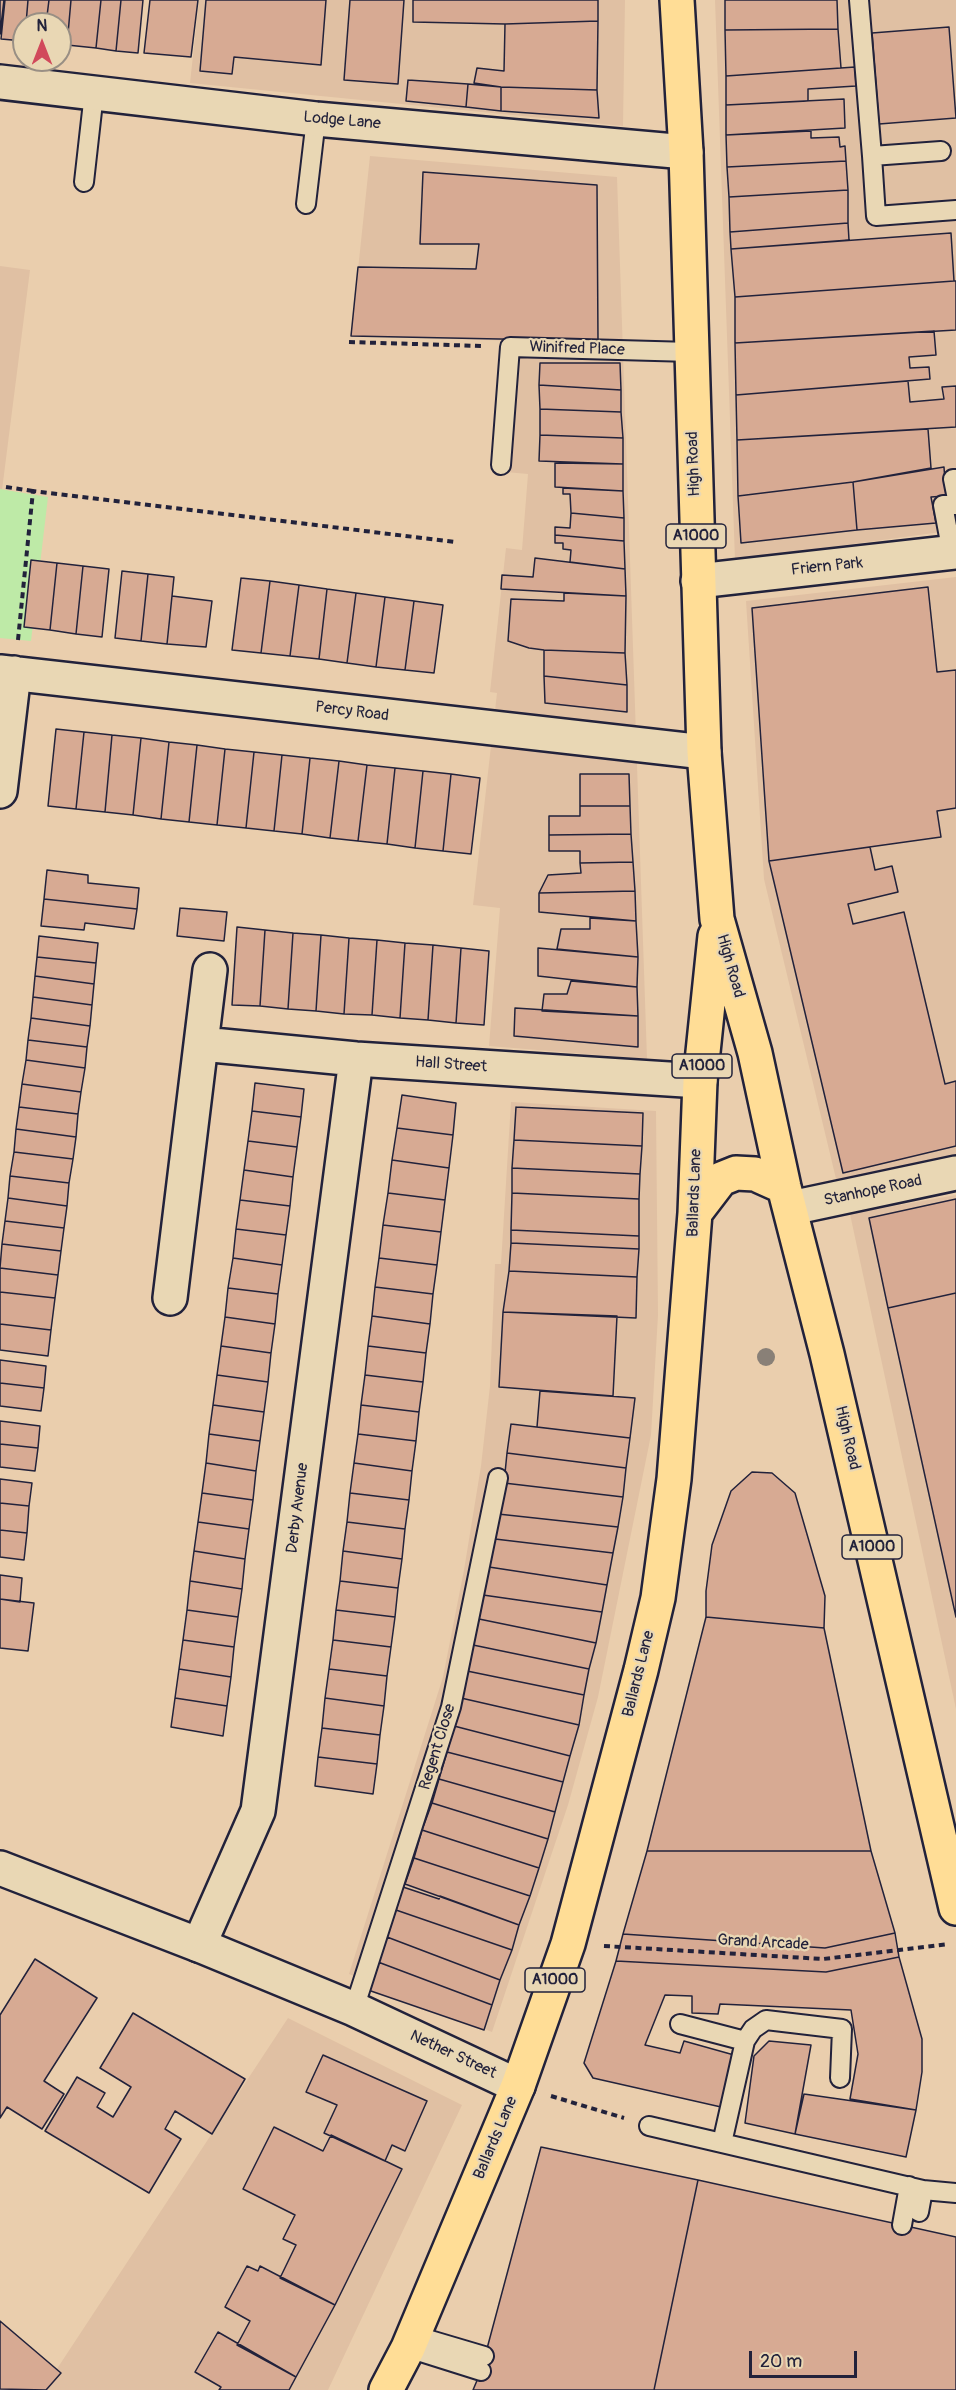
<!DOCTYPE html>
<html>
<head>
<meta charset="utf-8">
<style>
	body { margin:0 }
	#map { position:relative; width:956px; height:2390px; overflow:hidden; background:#eacead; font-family:Pangolin,sans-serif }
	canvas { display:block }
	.north { position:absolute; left:12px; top:12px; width:60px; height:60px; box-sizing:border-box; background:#e9d7b4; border:2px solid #998f84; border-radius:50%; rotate:0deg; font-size:16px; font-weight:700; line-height:24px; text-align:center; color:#22223b }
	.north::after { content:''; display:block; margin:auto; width:21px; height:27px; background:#d1495b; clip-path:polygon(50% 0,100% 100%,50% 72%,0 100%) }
	.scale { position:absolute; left:749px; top:2351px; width:108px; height:27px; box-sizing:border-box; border:3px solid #22223b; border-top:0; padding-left:8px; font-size:18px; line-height:21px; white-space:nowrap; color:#22223b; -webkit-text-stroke:4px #e9d7b4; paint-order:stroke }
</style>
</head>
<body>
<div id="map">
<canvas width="956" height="2390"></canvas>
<div class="north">N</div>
<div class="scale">20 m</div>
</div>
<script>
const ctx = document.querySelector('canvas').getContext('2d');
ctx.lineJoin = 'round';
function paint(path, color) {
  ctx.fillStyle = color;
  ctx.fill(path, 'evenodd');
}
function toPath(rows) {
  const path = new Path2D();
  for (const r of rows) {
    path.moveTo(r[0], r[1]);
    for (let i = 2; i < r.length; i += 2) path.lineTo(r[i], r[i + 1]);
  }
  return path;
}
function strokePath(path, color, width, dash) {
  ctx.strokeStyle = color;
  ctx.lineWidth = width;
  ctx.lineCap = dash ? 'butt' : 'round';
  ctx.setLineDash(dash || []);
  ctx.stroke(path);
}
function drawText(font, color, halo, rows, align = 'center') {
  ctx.font = font + ' Pangolin,sans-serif';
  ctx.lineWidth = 4.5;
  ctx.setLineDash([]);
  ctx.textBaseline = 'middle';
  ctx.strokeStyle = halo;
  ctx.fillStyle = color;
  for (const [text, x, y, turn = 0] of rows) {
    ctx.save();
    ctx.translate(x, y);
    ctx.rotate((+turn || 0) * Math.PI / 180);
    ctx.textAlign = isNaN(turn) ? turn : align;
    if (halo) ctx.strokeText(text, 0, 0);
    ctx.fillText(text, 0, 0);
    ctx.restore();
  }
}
paint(toPath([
	[199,0,625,0,623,126,190,83],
	[715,0,956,0,956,530,735,560],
	[370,156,617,177,647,1059,489,1046,500,908,473,905,497,693,490,692,506,548,522,550,528,474,506,472,517,341,351,336],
	[0,266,30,270,2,490,0,489],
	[956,577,956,1155,837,1183,764,879,746,601],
	[511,1102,656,1111,658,1315,651,1435,598,1697,568,1805,492,2032,349,1974,443,1677,464,1570,481,1466,490,1386,495,1264,501,1264],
	[956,1195,956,1709,850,1214],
	[288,2018,462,2105,328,2390,43,2390]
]), '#e0c0a3');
paint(toPath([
	[0,489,48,497,31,641,0,638]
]), '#beeaa7');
const building = toPath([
	[0,0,4,0,0,34,0,0],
	[5,0,28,0,26,24,24,24,24,41,1,39,5,0],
	[28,0,49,0,46,24,26,24,28,0],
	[49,0,71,0,67,45,60,45,60,24,46,24,49,0],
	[71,0,101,0,96,48,67,45,71,0],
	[101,0,121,0,116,51,96,48,101,0],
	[121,0,143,0,138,53,116,51,121,0],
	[150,0,198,0,191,57,144,53,150,0],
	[206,0,326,0,321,65,234,57,232,74,200,71,206,0],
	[350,0,404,0,398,84,344,80,350,0],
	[413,0,598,0,598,21,505,24,413,22,413,0],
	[725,0,837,0,838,29,725,30,725,0],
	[598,21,597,90,501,87,474,83,477,68,504,71,505,24,598,21],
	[949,27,956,118,879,124,872,33,949,27],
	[838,29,841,68,726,76,725,30,838,29],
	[855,67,856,86,808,89,808,101,726,105,726,76,855,67],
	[408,80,468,84,466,107,406,101,408,80],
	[468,84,501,87,501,111,466,107,468,84],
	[501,87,597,90,599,118,501,111,501,87],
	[844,99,845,128,726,135,726,105,844,99],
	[811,131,811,138,839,137,840,147,845,146,846,161,727,167,726,135,811,131],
	[846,161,848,190,729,197,727,167,846,161],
	[423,172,597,185,598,341,351,336,358,267,476,269,479,244,420,244,423,172],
	[848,190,848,223,730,232,729,197,848,190],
	[848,223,849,240,731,249,730,232,848,223],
	[951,233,954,281,735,297,731,249,951,233],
	[954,281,956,281,956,330,735,343,735,297,954,281],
	[934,331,936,355,909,357,910,368,929,367,930,379,736,395,735,343,934,331],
	[540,363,620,363,621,390,539,385,540,363],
	[908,381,910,402,944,399,942,387,956,386,956,427,737,440,736,395,908,381],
	[539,385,621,390,621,412,540,409,539,385],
	[540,409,621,412,623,438,540,435,540,409],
	[928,429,931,468,853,482,738,496,737,440,928,429],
	[540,435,623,438,623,464,539,461,540,435],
	[555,463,623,464,623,491,555,487,555,463],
	[944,467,946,496,931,497,936,523,857,530,853,482,944,467],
	[853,482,857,530,741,543,738,496,853,482],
	[563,488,623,491,624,518,571,513,570,494,563,494,563,488],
	[571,513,624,518,624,541,555,535,555,527,570,528,571,513],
	[555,535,624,541,625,569,570,562,571,550,563,549,563,543,555,543,555,535],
	[535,558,625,569,626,596,501,589,502,575,533,577,535,558],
	[31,560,57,563,50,630,24,627,31,560],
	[57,563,83,566,76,634,50,630,57,563],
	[83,566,109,569,102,637,76,634,83,566],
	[122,571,148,574,141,641,115,638,122,571],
	[148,574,174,577,167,644,141,641,148,574],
	[241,578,270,581,261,653,232,650,241,578],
	[270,581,299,585,290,656,261,653,270,581],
	[299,585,327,589,319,659,290,656,299,585],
	[928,587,937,672,956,670,956,808,937,811,941,837,769,861,752,608,928,587],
	[327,589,356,593,347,663,319,659,327,589],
	[356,593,385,597,376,667,347,663,356,593],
	[564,593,626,596,625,653,544,650,529,648,508,641,511,599,564,601,564,593],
	[172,596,212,601,206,647,167,644,172,596],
	[385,597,414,601,405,670,376,667,385,597],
	[414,601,443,605,434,673,405,670,414,601],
	[544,650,625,653,627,685,544,676,544,650],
	[544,676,627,685,627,712,545,703,544,676],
	[56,729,84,732,76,809,48,806,56,729],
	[84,732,112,735,105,812,76,809,84,732],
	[112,735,141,738,133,815,105,812,112,735],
	[141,738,169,742,161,819,133,815,141,738],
	[169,742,197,745,189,822,161,819,169,742],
	[197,745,225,749,217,825,189,822,197,745],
	[225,749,254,752,246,828,217,825,225,749],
	[254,752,282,755,274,831,246,828,254,752],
	[282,755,310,758,302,834,274,831,282,755],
	[310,758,339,761,330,838,302,834,310,758],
	[339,761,367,765,358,841,330,838,339,761],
	[367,765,395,768,387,844,358,841,367,765],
	[395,768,423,771,415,848,387,844,395,768],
	[423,771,451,774,443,851,415,848,423,771],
	[451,774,480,778,471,854,443,851,451,774],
	[580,774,629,774,630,806,580,806,580,774],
	[580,806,630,806,631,834,549,835,549,816,580,816,580,806],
	[631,834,633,862,580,863,580,851,549,851,549,835,631,834],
	[870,847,875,870,892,866,898,892,848,904,853,924,904,912,945,1084,956,1081,956,1146,843,1173,769,861,870,847],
	[633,862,635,891,539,893,548,875,581,873,580,863,633,862],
	[47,870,88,875,88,883,139,888,137,909,44,899,47,870],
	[635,891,636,921,539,912,539,893,635,891],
	[44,899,137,909,134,929,85,923,84,930,41,926,44,899],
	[180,908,227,912,224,941,177,936,180,908],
	[590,918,636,921,638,957,557,949,561,929,590,929,590,918],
	[237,927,265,930,260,1006,232,1005,237,927],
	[265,930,293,933,288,1009,260,1006,265,930],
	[293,933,321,935,316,1011,288,1009,293,933],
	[321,935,349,938,344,1014,316,1011,321,935],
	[39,936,98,943,96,963,37,957,39,936],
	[349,938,377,940,372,1015,344,1014,349,938],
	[377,940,405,943,400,1018,372,1015,377,940],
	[405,943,433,945,428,1020,400,1018,405,943],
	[433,945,461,948,456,1023,428,1020,433,945],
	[461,948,489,951,484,1025,456,1023,461,948],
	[538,948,638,957,637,987,538,976,538,948],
	[37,957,96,963,94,984,35,976,37,957],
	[35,976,94,984,92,1005,33,997,35,976],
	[571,981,637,987,638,1016,542,1011,544,994,567,994,571,981],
	[33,997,92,1005,90,1026,31,1018,33,997],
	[515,1008,638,1016,638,1047,514,1036,515,1008],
	[31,1018,90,1026,87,1047,28,1040,31,1018],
	[28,1040,87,1047,85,1068,26,1060,28,1040],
	[26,1060,85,1068,81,1092,22,1084,26,1060],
	[255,1083,304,1089,301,1117,252,1111,255,1083],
	[22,1084,81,1092,78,1114,19,1107,22,1084],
	[402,1095,456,1103,453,1135,397,1128,402,1095],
	[19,1107,78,1114,76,1137,16,1129,19,1107],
	[516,1107,643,1113,642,1146,514,1140,516,1107],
	[252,1111,301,1117,297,1147,248,1141,252,1111],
	[397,1128,453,1135,449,1168,392,1160,397,1128],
	[16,1129,76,1137,73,1159,14,1152,16,1129],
	[514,1140,642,1146,640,1174,512,1168,514,1140],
	[248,1141,297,1147,293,1177,244,1170,248,1141],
	[14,1152,73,1159,69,1183,10,1176,14,1152],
	[392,1160,449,1168,445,1200,388,1193,392,1160],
	[512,1168,640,1174,639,1199,512,1193,512,1168],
	[244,1170,293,1177,290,1206,240,1200,244,1170],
	[10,1176,69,1183,67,1206,8,1198,10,1176],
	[388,1193,445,1200,441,1232,383,1225,388,1193],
	[512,1193,639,1199,639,1236,511,1230,512,1193],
	[8,1198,67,1206,64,1228,5,1221,8,1198],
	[956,1199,956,1293,888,1308,869,1218,956,1199],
	[240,1200,290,1206,286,1235,236,1229,240,1200],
	[5,1221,64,1228,61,1251,2,1244,5,1221],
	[383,1225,441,1232,437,1265,379,1258,383,1225],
	[236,1229,286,1235,282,1265,233,1258,236,1229],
	[511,1230,639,1236,639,1249,511,1243,511,1230],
	[511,1243,639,1249,637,1277,509,1271,511,1243],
	[2,1244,61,1251,58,1275,0,1268,2,1244],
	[233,1258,282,1265,278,1294,228,1288,233,1258],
	[379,1258,437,1265,433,1294,375,1287,379,1258],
	[0,1268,58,1275,55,1298,0,1292,0,1268],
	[509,1271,637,1277,636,1318,503,1312,509,1271],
	[375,1287,433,1294,430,1324,372,1316,375,1287],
	[228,1288,278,1294,275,1324,225,1317,228,1288],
	[0,1292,55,1298,51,1330,0,1324,0,1292],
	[956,1293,956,1617,888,1308,956,1293],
	[503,1312,617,1316,613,1396,499,1387,503,1312],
	[372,1316,430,1324,426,1353,368,1346,372,1316],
	[225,1317,275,1324,271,1353,221,1346,225,1317],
	[0,1324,51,1330,48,1356,0,1350,0,1324],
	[221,1346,271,1353,268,1382,217,1375,221,1346],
	[368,1346,426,1353,423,1382,365,1375,368,1346],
	[0,1360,46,1366,44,1388,0,1383,0,1360],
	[217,1375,268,1382,264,1412,213,1405,217,1375],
	[365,1375,423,1382,419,1412,361,1405,365,1375],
	[0,1383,44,1388,41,1411,0,1406,0,1383],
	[540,1391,635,1398,630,1438,537,1427,540,1391],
	[213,1405,264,1412,260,1441,209,1434,213,1405],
	[361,1405,419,1412,416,1441,358,1434,361,1405],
	[0,1421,40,1426,38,1448,0,1444,0,1421],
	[511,1424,630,1438,626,1468,507,1453,511,1424],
	[209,1434,260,1441,256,1471,206,1463,209,1434],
	[358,1434,416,1441,412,1471,354,1463,358,1434],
	[0,1444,38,1448,35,1471,0,1467,0,1444],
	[507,1453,626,1468,623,1497,504,1483,507,1453],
	[206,1463,256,1471,253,1500,202,1493,206,1463],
	[354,1463,412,1471,409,1500,350,1493,354,1463],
	[752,1472,772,1473,795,1493,825,1596,824,1628,706,1617,706,1591,712,1545,731,1491,752,1472],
	[0,1479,32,1483,29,1506,0,1503,0,1479],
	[504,1483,623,1497,618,1527,498,1514,504,1483],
	[202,1493,253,1500,249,1529,198,1522,202,1493],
	[350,1493,409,1500,405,1529,347,1522,350,1493],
	[0,1503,29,1506,27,1533,0,1530,0,1503],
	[498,1514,618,1527,613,1553,495,1539,498,1514],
	[198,1522,249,1529,245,1559,194,1551,198,1522],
	[347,1522,405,1529,402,1559,343,1551,347,1522],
	[0,1530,27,1533,24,1560,0,1557,0,1530],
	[495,1539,613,1553,607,1585,489,1567,495,1539],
	[194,1551,245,1559,242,1589,190,1581,194,1551],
	[343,1551,402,1559,398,1588,340,1581,343,1551],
	[489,1567,607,1585,602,1612,483,1595,489,1567],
	[0,1575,22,1578,20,1602,0,1599,0,1575],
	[190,1581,242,1589,238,1617,187,1610,190,1581],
	[340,1581,398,1588,395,1617,336,1610,340,1581],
	[483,1595,602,1612,596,1643,479,1619,483,1595],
	[0,1599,34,1603,28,1651,0,1648,0,1599],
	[187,1610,238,1617,234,1647,183,1640,187,1610],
	[336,1610,395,1617,391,1647,333,1640,336,1610],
	[706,1617,824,1628,871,1851,647,1851,706,1617],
	[479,1619,596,1643,589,1669,473,1645,479,1619],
	[183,1640,234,1647,231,1677,179,1669,183,1640],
	[333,1640,391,1647,387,1676,329,1669,333,1640],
	[473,1645,589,1669,584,1695,467,1671,473,1645],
	[179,1669,231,1677,227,1706,175,1698,179,1669],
	[329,1669,387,1676,384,1706,325,1698,329,1669],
	[467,1671,584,1695,579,1725,461,1698,467,1671],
	[175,1698,227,1706,223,1736,171,1727,175,1698],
	[325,1698,384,1706,380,1735,322,1728,325,1698],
	[461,1698,579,1725,570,1756,454,1726,461,1698],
	[454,1726,570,1756,563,1782,447,1752,454,1726],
	[322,1728,380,1735,377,1764,318,1757,322,1728],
	[447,1752,563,1782,555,1812,439,1779,447,1752],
	[318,1757,377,1764,373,1794,315,1786,318,1757],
	[439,1779,555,1812,548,1839,432,1803,439,1779],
	[432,1803,548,1839,539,1868,422,1830,432,1803],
	[422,1830,539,1868,530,1896,414,1858,422,1830],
	[647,1851,871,1851,895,1933,825,1948,623,1934,647,1851],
	[414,1858,530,1896,519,1925,405,1884,414,1858],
	[403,1887,439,1899,440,1896,519,1925,512,1950,396,1910,403,1887],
	[396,1910,512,1950,500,1980,387,1937,396,1910],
	[895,1933,899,1957,826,1972,616,1961,623,1934,825,1948,895,1933],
	[387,1937,500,1980,492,2005,378,1962,387,1937],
	[899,1957,922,2039,922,2072,916,2110,850,2099,858,2054,851,2010,720,2004,718,2014,692,2013,692,1996,665,1995,645,2045,680,2053,684,2041,734,2055,721,2107,593,2078,584,2063,616,1961,826,1972,899,1957],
	[35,1959,97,1998,44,2081,64,2094,42,2129,7,2107,0,2118,0,2015,35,1959],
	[378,1962,492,2005,484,2030,368,1990,378,1962],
	[133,2013,245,2079,212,2134,175,2111,165,2129,181,2139,149,2193,45,2131,77,2077,105,2093,97,2107,113,2117,131,2087,100,2068,133,2013],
	[769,2041,811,2045,795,2134,745,2123,754,2056,769,2041],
	[323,2055,427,2101,405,2151,392,2145,385,2161,324,2133,337,2105,306,2092,323,2055],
	[804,2094,916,2110,906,2157,795,2134,804,2094],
	[274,2127,323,2151,331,2135,402,2169,335,2305,280,2278,296,2245,283,2239,295,2215,243,2189,274,2127],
	[541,2147,698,2180,654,2390,473,2390,481,2371,541,2147],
	[698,2180,956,2237,956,2390,654,2390,698,2180],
	[247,2266,258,2271,260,2266,335,2305,296,2377,237,2345,250,2321,225,2307,247,2266],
	[0,2321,61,2373,46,2390,0,2389,0,2321],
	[218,2332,296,2377,289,2390,219,2390,221,2387,195,2372,218,2332]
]);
paint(building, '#d7aa93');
strokePath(building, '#22223b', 1.5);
const service = toPath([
	[859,0,872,156,941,151],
	[872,156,876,216,956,210],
	[84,182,94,93],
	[306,204,316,119],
	[501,465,510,347,691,352],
	[956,479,953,479,956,494],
	[952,553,943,505,956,505],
	[354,2009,451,1707,498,1478],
	[680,2024,745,2041,753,2029,766,2020,842,2029,840,2078],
	[649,2126,923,2190,956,2193],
	[722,2143,745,2041],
	[919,2212,923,2190],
	[902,2225,909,2186],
	[413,2335,484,2356],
	[408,2348,481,2371]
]);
const minor = toPath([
	[0,82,316,119,686,152],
	[698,581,956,552],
	[0,672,704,752],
	[0,791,14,673],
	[202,1044,356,1059,700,1081],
	[791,1208,956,1173],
	[170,1298,210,970],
	[199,1945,258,1811,356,1059]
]);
const tertiary = toPath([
	[0,1868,199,1945,354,2009,518,2086]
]);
const primary = toPath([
	[677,0,686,152,704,752,717,919,755,1053,784,1187,827,1354,956,1908],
	[695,1213,721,1179,736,1173,755,1174,784,1187],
	[386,2390,408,2348,518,2086,568,1944,641,1670,658,1598,674,1479,695,1213,700,1081,715,936]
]);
strokePath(service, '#22223b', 22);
strokePath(minor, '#22223b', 38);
strokePath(tertiary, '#22223b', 38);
strokePath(primary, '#22223b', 38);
strokePath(toPath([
	[349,342,482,346],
	[6,487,33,491],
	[18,640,33,491,456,542],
	[604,1946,823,1959,949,1944],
	[551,2096,624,2118]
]), '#22223b', 4, [6, 4.5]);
strokePath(service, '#e9d7b4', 18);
strokePath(minor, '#e9d7b4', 33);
strokePath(tertiary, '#e9d7b4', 33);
strokePath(primary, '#ffdd96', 33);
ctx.fillStyle = '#898077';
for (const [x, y] of [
	[766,1357]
]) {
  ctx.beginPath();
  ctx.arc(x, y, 9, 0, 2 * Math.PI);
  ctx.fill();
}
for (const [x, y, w] of [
	[696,536,60],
	[702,1066,60],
	[872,1547,60],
	[555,1980,60]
]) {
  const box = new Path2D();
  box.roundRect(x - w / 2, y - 12, w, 24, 4.5);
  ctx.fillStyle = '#e9d7b4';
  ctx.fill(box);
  strokePath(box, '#22223b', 1.5);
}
drawText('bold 15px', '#22223b', null, [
	["A1000",696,536],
	["A1000",702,1066],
	["A1000",872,1547],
	["A1000",555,1980]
]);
drawText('16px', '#22223b', '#e9d7b4', [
	["Lodge Lane",342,121,5],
	["Winifred Place",577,349,2],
	["High Road",694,464,-92],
	["Friern Park",827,567,-6],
	["Percy Road",352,712,7],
	["High Road",730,966,74],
	["Hall Street",451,1065,4],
	["Stanhope Road",873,1191,-12],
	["Ballards Lane",695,1193,-88],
	["High Road",847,1438,77],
	["Derby Avenue",298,1508,-83],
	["Ballards Lane",639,1674,-76],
	["Regent Close",438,1747,-73],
	["Grand Arcade",763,1943,3],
	["Nether Street",453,2055,25],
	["Ballards Lane",496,2138,-67]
]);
</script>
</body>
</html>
